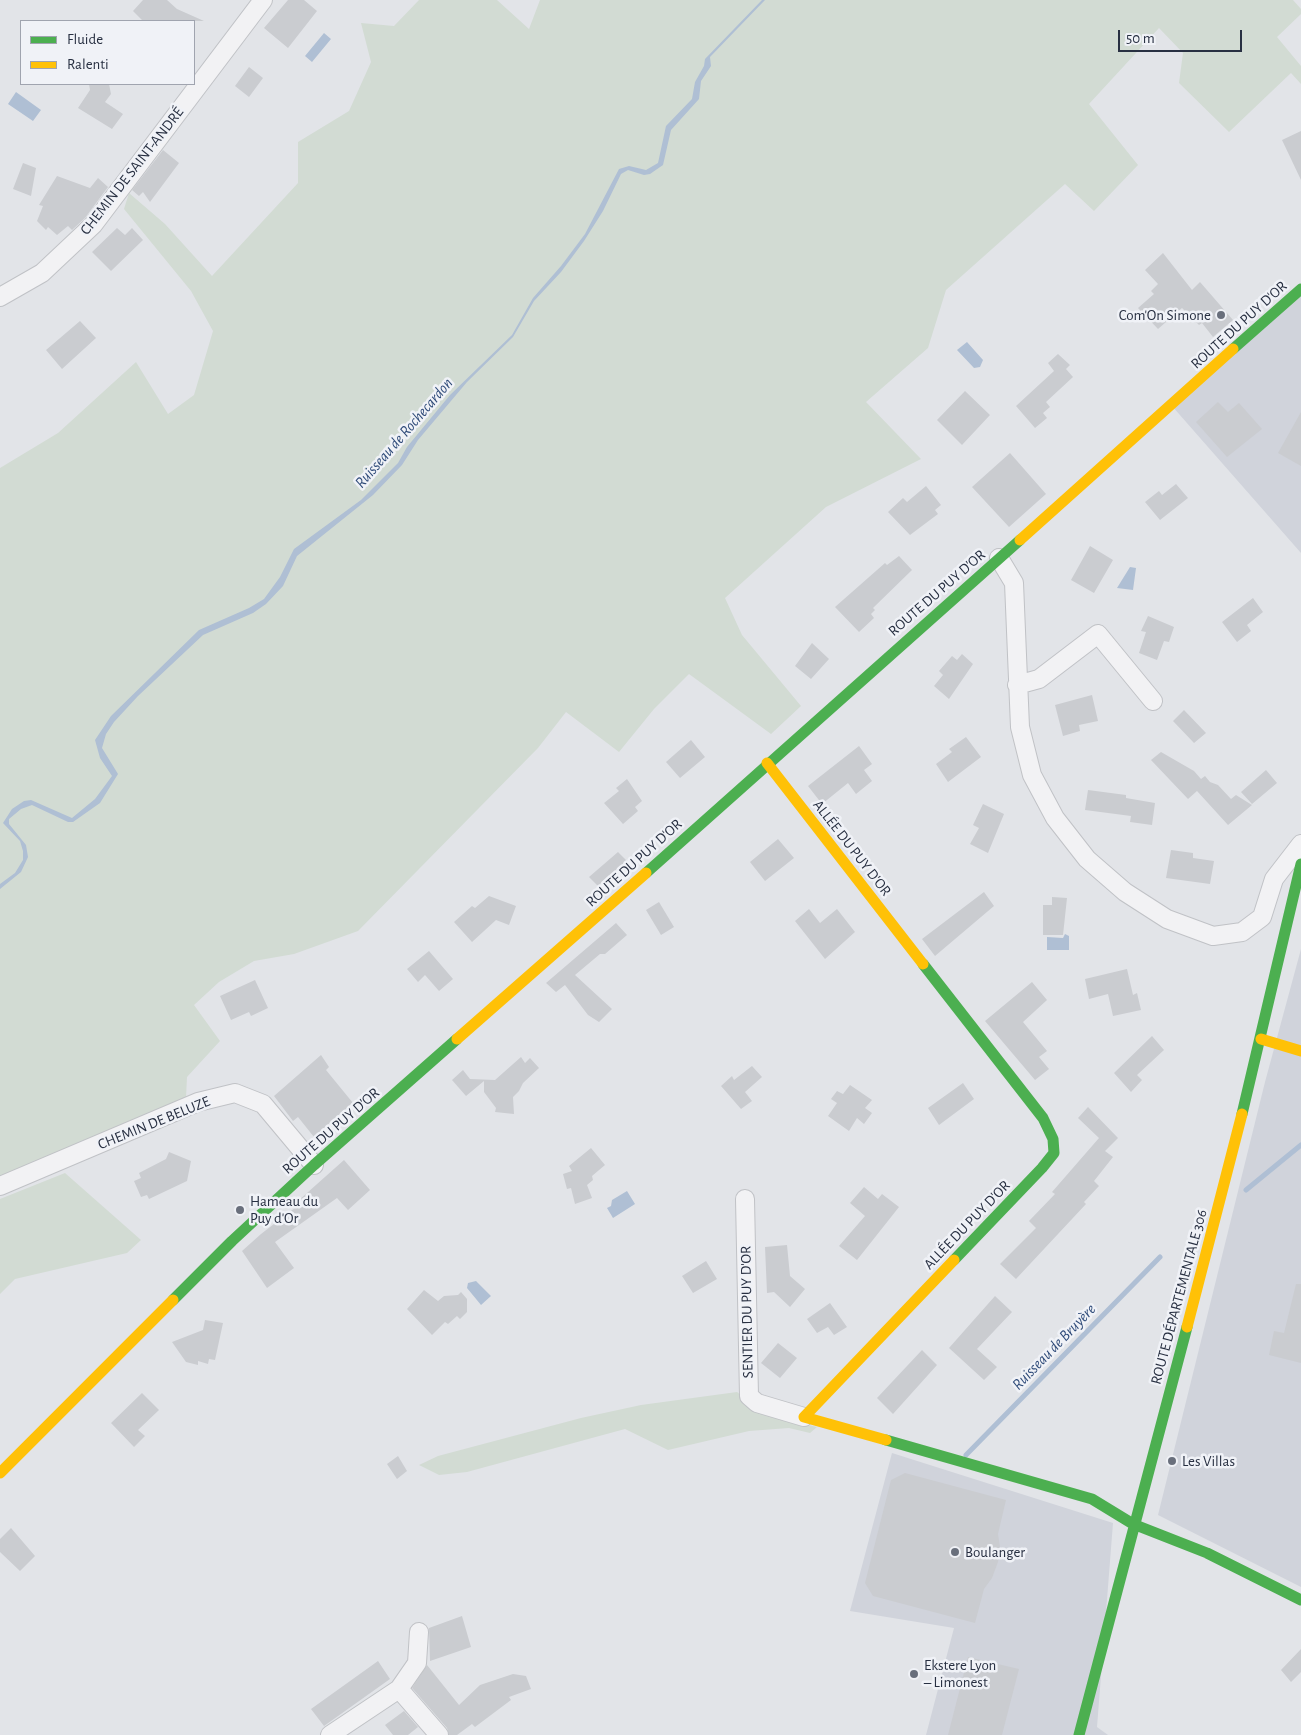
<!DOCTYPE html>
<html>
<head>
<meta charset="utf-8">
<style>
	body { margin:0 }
	#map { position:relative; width:1301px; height:1735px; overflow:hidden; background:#e2e4e8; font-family:"Alegreya Sans",sans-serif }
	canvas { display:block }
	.legend { position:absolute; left:20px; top:20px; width:175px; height:65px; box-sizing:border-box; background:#f0f2f7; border:1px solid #a0a4af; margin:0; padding:6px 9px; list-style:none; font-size:15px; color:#283042 }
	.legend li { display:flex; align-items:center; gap:10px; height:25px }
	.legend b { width:25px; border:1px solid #a0a4af }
	.scale { position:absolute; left:1118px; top:30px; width:124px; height:22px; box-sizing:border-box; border:2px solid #283042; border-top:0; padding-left:6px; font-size:15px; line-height:18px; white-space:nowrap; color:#283042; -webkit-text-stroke:4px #f0f2f7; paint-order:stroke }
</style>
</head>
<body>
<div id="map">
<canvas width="1301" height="1735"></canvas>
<ul class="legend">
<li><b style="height:6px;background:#4caf50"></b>Fluide</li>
<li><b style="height:6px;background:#ffc107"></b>Ralenti</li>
</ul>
<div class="scale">50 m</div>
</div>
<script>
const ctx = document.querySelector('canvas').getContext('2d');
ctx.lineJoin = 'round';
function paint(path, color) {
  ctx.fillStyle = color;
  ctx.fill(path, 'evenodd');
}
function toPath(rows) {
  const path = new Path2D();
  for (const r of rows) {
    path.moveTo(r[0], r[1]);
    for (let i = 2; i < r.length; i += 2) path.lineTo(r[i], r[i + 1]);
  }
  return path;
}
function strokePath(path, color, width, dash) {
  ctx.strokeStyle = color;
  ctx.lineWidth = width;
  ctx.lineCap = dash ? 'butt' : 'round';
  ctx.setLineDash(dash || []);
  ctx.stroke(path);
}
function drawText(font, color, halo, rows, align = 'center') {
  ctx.font = font + ' "Alegreya Sans",sans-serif';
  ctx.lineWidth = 5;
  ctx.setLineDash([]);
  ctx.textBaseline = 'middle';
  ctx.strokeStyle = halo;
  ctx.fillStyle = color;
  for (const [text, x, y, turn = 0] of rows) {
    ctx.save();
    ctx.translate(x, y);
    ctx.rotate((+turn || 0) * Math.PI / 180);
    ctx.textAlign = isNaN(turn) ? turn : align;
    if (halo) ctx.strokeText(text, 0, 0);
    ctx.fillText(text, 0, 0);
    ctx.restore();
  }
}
paint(toPath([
	[1301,289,1301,553,1172,406],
	[1301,949,1301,1587,1158,1515,1265,1082],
	[892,1453,1113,1523,1097,1727,1108,1735,926,1735,954,1628,850,1611]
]), '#d0d3db');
paint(toPath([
	[419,0,497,0,529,29,540,0,1293,0,1301,9,1301,14,1277,37,1301,66,1301,84,1291,73,1229,132,1179,83,1183,53,1159,28,1089,104,1138,165,1094,211,1065,184,946,290,928,348,866,402,921,459,826,507,725,598,742,635,801,706,771,734,689,674,654,709,619,752,566,712,538,748,358,931,294,954,254,961,219,982,194,1005,220,1041,187,1077,186,1098,0,1177,0,468,58,433,136,362,168,414,194,395,213,331,191,291,124,209,129,193,165,224,212,276,298,183,298,142,349,111,371,62,361,23,394,26],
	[65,1173,141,1240,127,1253,15,1279,0,1294,0,1199],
	[737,1392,767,1415,817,1427,810,1433,789,1428,749,1431,668,1450,625,1429,467,1472,439,1475,419,1465,438,1456,581,1418,641,1405]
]), '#d2dbd3');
paint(toPath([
	[762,0,765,0,710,57,711,66,701,81,699,99,671,130,663,165,650,174,644,175,628,170,621,174,603,211,584,241,561,272,534,301,513,337,467,382,418,440,402,465,373,495,297,556,283,586,266,604,253,613,203,635,138,696,114,722,106,734,102,748,118,774,100,803,73,822,68,822,32,805,21,809,9,819,9,824,26,845,28,857,21,872,0,889,0,884,15,873,23,860,23,851,20,841,3,823,12,809,24,801,31,800,72,818,95,799,112,776,100,758,95,740,111,716,199,630,249,608,264,599,280,577,294,549,361,500,398,463,407,447,450,395,512,335,533,298,561,266,585,234,619,169,629,166,646,170,658,163,666,126,692,99,695,82,704,66,705,59],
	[324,33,331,39,312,62,305,56],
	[16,92,41,110,33,121,8,104],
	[967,342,983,360,980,367,974,368,957,350],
	[1130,567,1136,568,1133,590,1117,588],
	[1065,934,1069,936,1069,950,1047,950,1047,937,1063,938],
	[627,1191,635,1204,613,1218,607,1208,611,1206,612,1200],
	[476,1281,491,1296,481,1305,467,1288,468,1283]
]), '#afbfd4');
strokePath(toPath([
	[1246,1190,1301,1145],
	[966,1455,1160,1257]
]), '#afbfd4', 5);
paint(toPath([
	[143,0,167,0,177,9,204,21,143,21,133,11],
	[288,0,304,0,317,11,288,48,264,28],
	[249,67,263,78,249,97,235,86],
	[89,84,109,84,111,94,105,102,123,114,112,129,78,108,90,90],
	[1301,131,1301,180,1282,140],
	[163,150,179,163,150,202,143,192,139,196,132,190],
	[23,163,36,168,31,196,13,189],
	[57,176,90,188,98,178,108,187,85,218,72,230,68,226,57,235,48,227,46,230,37,221,43,206,39,205],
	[117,228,125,235,132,228,143,240,111,271,92,252],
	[1163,253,1192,290,1200,282,1233,320,1213,337,1202,323,1199,325,1182,308,1158,329,1138,308,1154,294,1151,291,1158,284,1145,270],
	[80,321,96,338,62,369,46,350],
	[1058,354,1070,365,1066,369,1073,377,1046,402,1050,407,1043,413,1047,418,1035,428,1016,406,1054,371,1048,363],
	[965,391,990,415,962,445,937,420],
	[1218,402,1228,412,1239,403,1262,429,1227,457,1196,422],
	[1301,412,1301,466,1278,453],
	[1010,453,1046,494,1009,527,972,487],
	[1176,484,1188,498,1160,520,1145,502,1159,491,1162,495],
	[926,486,941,505,935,510,938,514,910,535,888,512,903,498,907,502],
	[1090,546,1113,560,1094,593,1071,580],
	[899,556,912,570,873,608,875,610,871,614,874,618,859,632,835,607,885,563,887,565],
	[1253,598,1263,612,1247,625,1251,631,1237,642,1222,622],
	[1148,616,1174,627,1169,642,1164,641,1157,660,1139,653,1146,632,1141,631],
	[812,643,829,659,811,679,795,666],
	[962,654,973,664,949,699,934,686,943,675,939,671,952,656,957,660],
	[1092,695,1098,721,1079,725,1080,731,1063,736,1055,705],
	[1184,710,1206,733,1194,743,1173,721],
	[966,737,981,757,948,782,936,764,952,752,949,749],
	[691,740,705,757,680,778,666,762],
	[859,746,872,764,864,770,872,781,856,794,848,783,822,804,808,786],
	[1161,752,1194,771,1201,779,1205,776,1210,782,1218,785,1231,799,1236,795,1252,805,1228,825,1197,791,1188,799,1151,760],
	[1266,770,1277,783,1252,804,1241,792],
	[627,779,642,801,635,807,638,811,623,824,604,803,619,791,616,788],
	[1088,790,1126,795,1126,798,1155,803,1152,825,1130,822,1131,816,1085,810],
	[983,804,1004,814,988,853,970,844,979,828,973,825],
	[778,839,794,858,765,881,750,862],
	[1171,850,1193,853,1193,858,1214,861,1210,884,1166,878],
	[618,852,627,861,598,886,589,877],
	[984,892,994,906,935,956,922,939],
	[489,896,516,906,509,925,496,920,472,942,454,922,472,906,475,908],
	[1052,897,1067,898,1063,935,1043,935,1043,905,1052,905],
	[659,902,674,927,661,935,646,910],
	[809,909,820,923,837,909,855,932,825,959,795,921],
	[616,923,627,935,605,954,600,954,575,975,612,1009,599,1022,588,1015,565,985,556,992,546,983],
	[429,951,453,979,439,991,425,975,418,982,407,969],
	[1127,969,1133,995,1137,993,1141,1010,1113,1016,1108,994,1089,999,1085,979],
	[255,980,268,1008,251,1016,249,1012,231,1020,220,996],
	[1032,982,1047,1000,1023,1022,1047,1051,1039,1057,1049,1069,1035,1080,985,1021],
	[1152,1036,1164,1050,1137,1075,1142,1080,1131,1092,1114,1073],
	[321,1055,329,1067,326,1070,353,1103,314,1137,298,1117,293,1121,274,1096],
	[521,1057,525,1063,530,1058,539,1068,523,1083,519,1091,513,1097,514,1114,495,1112,496,1108,484,1092,484,1081,466,1096,452,1080,463,1070,470,1079,495,1080],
	[752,1066,762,1077,745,1092,752,1101,741,1109,721,1086,732,1076,734,1080],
	[963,1083,974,1099,939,1125,928,1108],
	[850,1085,872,1100,865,1108,872,1113,864,1124,857,1118,849,1131,828,1116,837,1103,831,1099,837,1091,843,1094],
	[1088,1107,1118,1138,1105,1151,1113,1157,1094,1181,1099,1186,1084,1202,1086,1204,1016,1279,1000,1264,1036,1228,1029,1221,1055,1194,1052,1192,1099,1138,1078,1118],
	[591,1148,605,1165,592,1176,593,1180,587,1185,592,1198,575,1204,571,1188,567,1189,563,1174,572,1171,569,1166],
	[169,1152,191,1161,187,1181,149,1199,147,1195,141,1197,134,1181,141,1178,139,1173,166,1159],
	[344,1160,370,1190,348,1210,337,1198,275,1242,294,1268,267,1288,242,1251,261,1234,300,1204,298,1201],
	[864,1187,878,1199,882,1194,899,1207,857,1260,839,1246,865,1216,850,1203],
	[787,1245,790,1276,805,1289,790,1307,774,1292,767,1293,765,1247],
	[706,1261,717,1279,693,1293,682,1276],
	[1296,1284,1301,1284,1301,1363,1269,1355,1274,1331,1284,1333],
	[424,1290,438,1301,444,1296,458,1295,461,1292,467,1299,467,1312,460,1319,457,1316,448,1324,445,1322,432,1335,407,1309],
	[995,1296,1012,1312,977,1349,997,1367,984,1380,949,1348],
	[830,1303,847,1327,834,1335,828,1327,817,1333,807,1319],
	[205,1320,223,1323,215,1360,209,1359,208,1364,198,1361,198,1365,186,1362,172,1342,203,1330],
	[778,1343,797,1358,780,1378,761,1363],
	[922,1350,937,1365,893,1414,877,1398],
	[142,1393,159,1410,138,1430,145,1436,134,1447,111,1423],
	[398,1456,407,1471,397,1479,387,1464],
	[905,1473,1006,1500,998,1534,1000,1547,998,1562,992,1578,984,1589,975,1623,873,1596,865,1583,891,1480],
	[11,1528,35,1556,20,1571,0,1552,0,1539],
	[462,1616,471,1647,430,1661,429,1628],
	[1301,1649,1301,1672,1291,1682,1281,1670],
	[968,1657,1019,1669,1002,1735,948,1735],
	[378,1661,390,1679,324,1726,311,1709],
	[427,1665,459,1705,480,1685,513,1674,526,1676,531,1689,509,1697,511,1700,475,1727,472,1724,457,1735,449,1735,447,1728,412,1688],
	[404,1711,418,1727,408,1735,393,1735,385,1725]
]), '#caccd0');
const street = toPath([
	[0,297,42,273,93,225,263,0],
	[999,558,1014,583,1020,727,1032,775,1055,818,1087,859,1125,892,1167,919,1213,936,1242,932,1262,917,1274,879,1301,844],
	[1017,685,1039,679,1098,634,1153,701],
	[0,1186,198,1102,235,1093,263,1104,314,1165],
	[745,1199,749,1396,757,1403,804,1417],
	[399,1689,439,1735],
	[330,1735,399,1689,417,1663,419,1632]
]);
strokePath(street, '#c0c2c6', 20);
strokePath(street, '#f2f2f4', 18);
strokePath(toPath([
	[1233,349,1301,289],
	[646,873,1020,540],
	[923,964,1043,1118,1053,1139,1054,1153,1042,1168,954,1260],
	[1242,1114,1301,864],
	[173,1300,232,1241,314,1165,457,1039],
	[886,1440,1092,1499,1133,1524,1207,1553,1301,1600],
	[1079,1735,1187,1327]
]), '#4caf50', 11);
strokePath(toPath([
	[1020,540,1233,349],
	[767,763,923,964],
	[457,1039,646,873],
	[1261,1039,1301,1051],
	[1187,1327,1242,1114],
	[886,1440,804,1417,954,1260],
	[0,1473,173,1300]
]), '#ffc107', 11);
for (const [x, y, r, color] of [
	[1221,315,5,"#696f7c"],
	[240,1210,5,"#696f7c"],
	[1172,1461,5,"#696f7c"],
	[955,1552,5,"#696f7c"],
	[914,1674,5,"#696f7c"]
]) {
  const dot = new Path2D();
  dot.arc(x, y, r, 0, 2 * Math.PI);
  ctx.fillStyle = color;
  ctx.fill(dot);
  strokePath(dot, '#f0f2f7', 2);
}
drawText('15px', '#283042', '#f0f2f7', [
	["CHEMIN DE SAINT-ANDRÉ",132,171,-52],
	["ROUTE DU PUY D'OR",1239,325,-42],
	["ROUTE DU PUY D'OR",937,593,-41],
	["ALLÉE DU PUY D'OR",852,848,52],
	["ROUTE DU PUY D'OR",634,863,-42],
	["CHEMIN DE BELUZE",154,1123,-22],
	["ROUTE DU PUY D'OR",331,1131,-41],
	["ALLÉE DU PUY D'OR",967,1225,-46],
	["ROUTE DÉPARTEMENTALE 306",1179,1297,-75],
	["SENTIER DU PUY D'OR",747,1312,-91]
]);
drawText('15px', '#283042', '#f0f2f7', [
	["Com'On Simone",1211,315,"right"],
	["Hameau du",250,1201],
	["Puy d'Or",250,1218],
	["Les Villas",1182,1461],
	["Boulanger",965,1552],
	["Ekstere Lyon",924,1665],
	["– Limonest",924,1682]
], 'left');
drawText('italic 16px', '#2f4b79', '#f0f2f7', [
	["Ruisseau de Rochecardon",404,433,-49],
	["Ruisseau de Bruyère",1054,1347,-46]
]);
</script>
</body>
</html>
